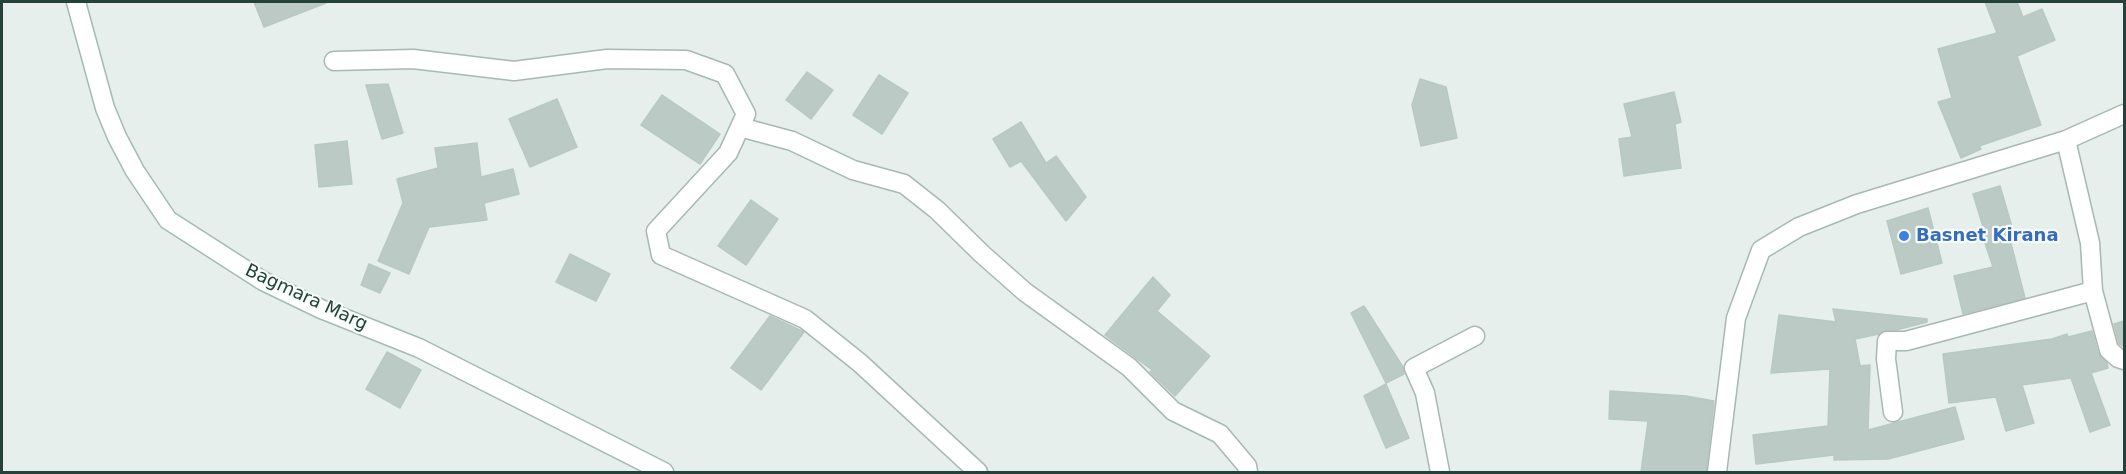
<!DOCTYPE html>
<html>
<head>
<meta charset="utf-8">
<style>
	body { margin:0 }
	#map { position:relative; width:2126px; height:474px; overflow:hidden; background:#e6efeb; font-family:"DejaVu Sans",sans-serif }
	canvas { display:block }
	.frame { position:absolute; inset:0; border:3px solid #24423a; pointer-events:none }
</style>
</head>
<body>
<div id="map">
<canvas width="2126" height="474"></canvas>
<div class="frame"></div>
</div>
<script>
const ctx = document.querySelector('canvas').getContext('2d');
ctx.lineJoin = 'round';
function paint(path, color) {
  ctx.fillStyle = color;
  ctx.fill(path, 'evenodd');
}
function toPath(rows) {
  const path = new Path2D();
  for (const r of rows) {
    path.moveTo(r[0], r[1]);
    for (let i = 2; i < r.length; i += 2) path.lineTo(r[i], r[i + 1]);
  }
  return path;
}
function strokePath(path, color, width, dash) {
  ctx.strokeStyle = color;
  ctx.lineWidth = width;
  ctx.lineCap = dash ? 'butt' : 'round';
  ctx.setLineDash(dash || []);
  ctx.stroke(path);
}
function drawText(font, color, halo, rows, align = 'center') {
  ctx.font = font + ' "DejaVu Sans",sans-serif';
  ctx.lineWidth = 4.5;
  ctx.setLineDash([]);
  ctx.textBaseline = 'middle';
  ctx.strokeStyle = halo;
  ctx.fillStyle = color;
  for (const [text, x, y, turn = 0] of rows) {
    ctx.save();
    ctx.translate(x, y);
    ctx.rotate((+turn || 0) * Math.PI / 180);
    ctx.textAlign = isNaN(turn) ? turn : align;
    if (halo) ctx.strokeText(text, 0, 0);
    ctx.fillText(text, 0, 0);
    ctx.restore();
  }
}
const building = toPath([
	[254,2,326,2,326,3,264,27,254,2],
	[1985,2,2017,2,2023,17,2042,9,2055,40,2017,56,2041,125,1979,146,1981,149,1961,158,1938,102,1952,98,1938,49,1997,33,1985,2],
	[807,72,833,90,811,119,786,100,807,72],
	[879,75,908,93,882,134,853,115,879,75],
	[1420,79,1446,87,1457,138,1421,146,1412,105,1420,79],
	[388,84,403,133,382,139,366,85,388,84],
	[1674,92,1681,122,1675,124,1681,168,1624,176,1619,139,1632,137,1624,104,1674,92],
	[662,95,720,134,700,164,641,125,662,95],
	[557,99,577,147,530,167,509,119,557,99],
	[1021,122,1046,163,1056,156,1086,197,1066,221,1021,161,1010,167,993,139,1021,122],
	[347,141,352,184,319,187,315,145,347,141],
	[477,143,481,177,513,169,519,194,484,203,487,220,429,227,409,274,378,261,403,203,397,179,438,168,435,148,477,143],
	[2000,186,2012,227,2007,228,2025,298,1963,314,1954,276,1993,267,1985,243,1988,243,1973,194,2000,186],
	[751,200,778,219,746,265,718,246,751,200],
	[1928,208,1942,263,1901,274,1887,221,1928,208],
	[570,254,610,274,596,301,556,282,570,254],
	[369,264,390,273,380,293,361,285,369,264],
	[1153,277,1170,295,1157,311,1210,356,1175,396,1150,372,1152,370,1105,335,1153,277],
	[1364,306,1403,367,1404,374,1386,383,1351,313,1364,306],
	[1833,309,1927,319,1927,322,1896,330,1886,330,1879,334,1855,339,1860,366,1870,365,1868,430,1955,407,1964,439,1888,459,1834,460,1834,455,1756,464,1753,435,1828,426,1830,369,1771,373,1779,315,1836,322,1833,309],
	[770,316,804,332,761,390,731,368,770,316],
	[2124,321,2124,346,2122,346,2119,344,2114,324,2124,321],
	[2092,331,2098,353,2107,363,2108,368,2091,373,2110,425,2090,432,2071,378,2022,385,2034,423,2006,431,1996,397,1949,403,1943,354,2052,339,2067,334,2068,337,2092,331],
	[387,352,421,370,400,408,366,389,387,352],
	[1386,384,1409,438,1386,448,1364,396,1386,384],
	[1610,391,1686,396,1714,401,1706,472,1641,472,1648,421,1609,419,1610,391]
]);
paint(building, '#bbcac4');
strokePath(building, '#b8c9c2', 1.5);
const minor = toPath([
	[334,61,413,59,514,71,607,59,686,60,725,74,746,114,728,153,656,231,661,255,805,319,860,363,978,472],
	[740,127,792,141,853,170,904,184,937,210,982,254,1025,292,1129,367,1173,411,1220,434,1247,466,1248,472],
	[2066,140,2090,243,2093,291,2109,350,2118,358,2124,360],
	[1893,412,1886,359,1887,341,1906,341,2093,291],
	[1440,472,1425,393,1414,368,1475,336],
	[1717,472,1736,318,1761,250,1799,227,1857,204,2066,140,2124,114]
]);
const secondary = toPath([
	[76,2,105,108,117,137,135,171,168,220,263,281,321,309,419,348,664,472]
]);
strokePath(minor, '#a8b8b2', 21);
strokePath(secondary, '#a4bbb3', 21);
strokePath(minor, '#fff', 18);
strokePath(secondary, '#fff', 18);
for (const [x, y, r, color] of [
	[1904,236,6,"#3f7fe0"]
]) {
  const dot = new Path2D();
  dot.arc(x, y, r, 0, 2 * Math.PI);
  ctx.fillStyle = color;
  ctx.fill(dot);
  strokePath(dot, '#f7fbf9', 2);
}
drawText('bold 18px', '#366cbe', '#f7fbf9', [
	["Basnet Kirana",1916,236]
], 'left');
drawText('18px', '#24423a', '#f7fbf9', [
	["Bagmara Marg",306,298,25]
]);
</script>
</body>
</html>
